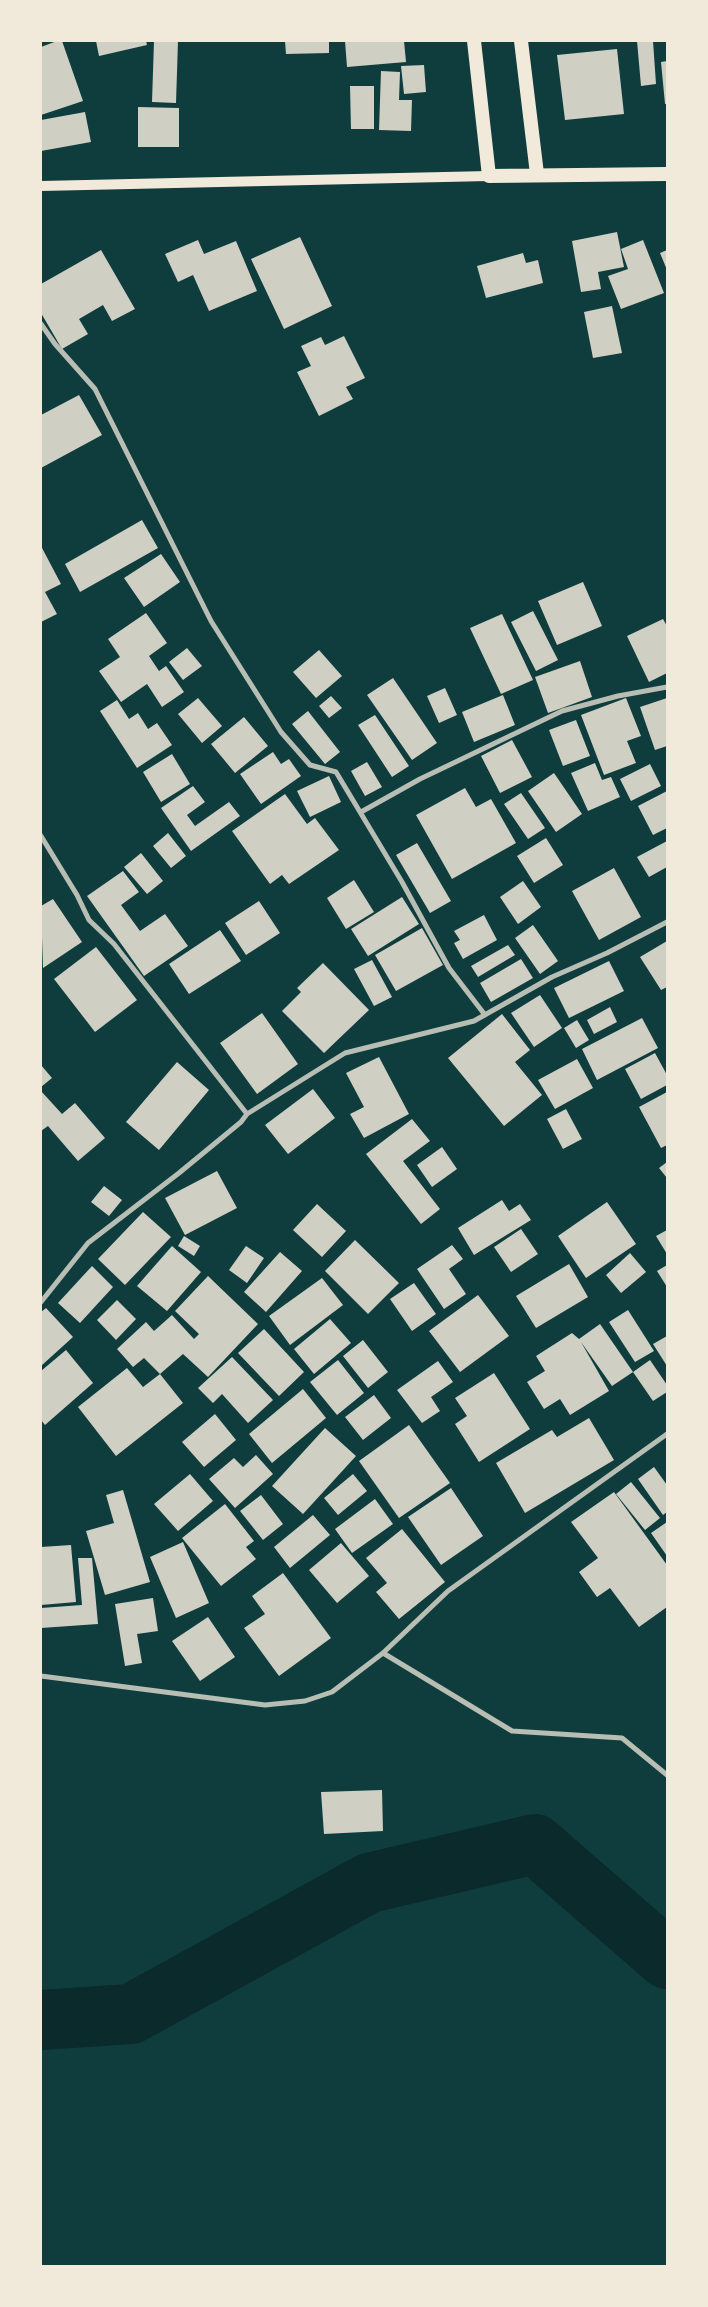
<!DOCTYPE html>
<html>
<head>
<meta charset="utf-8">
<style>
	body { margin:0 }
	#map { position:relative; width:708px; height:2307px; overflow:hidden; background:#0f3d3e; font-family:"Open Sans",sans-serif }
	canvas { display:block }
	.frame { position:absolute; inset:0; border:42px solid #f1e9da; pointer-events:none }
</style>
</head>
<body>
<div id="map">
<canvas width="708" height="2307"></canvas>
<div class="frame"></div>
</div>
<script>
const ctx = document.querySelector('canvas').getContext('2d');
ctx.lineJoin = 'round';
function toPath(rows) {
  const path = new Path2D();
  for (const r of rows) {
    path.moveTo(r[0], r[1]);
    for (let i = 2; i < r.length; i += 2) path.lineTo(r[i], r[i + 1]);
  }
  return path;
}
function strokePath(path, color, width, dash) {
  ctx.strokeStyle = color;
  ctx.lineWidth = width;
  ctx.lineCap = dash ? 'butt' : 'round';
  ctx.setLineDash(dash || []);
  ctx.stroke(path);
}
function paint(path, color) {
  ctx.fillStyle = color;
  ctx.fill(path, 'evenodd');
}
strokePath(toPath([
	[41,2020,131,2014,369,1883,535,1844,667,1959]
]), '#0a2a2b', 60);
paint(toPath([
	[57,41,62,41,83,101,41,115,41,47],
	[96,41,146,41,147,45,99,56],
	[154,41,178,41,176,103,152,102],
	[285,41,329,41,329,53,286,54],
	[345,41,404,41,406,62,347,67],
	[637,41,653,41,656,84,641,86],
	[617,49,624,114,565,120,557,55],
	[667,61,667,104,665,104,661,62],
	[424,65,426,92,404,94,401,66],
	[381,71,400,72,399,100,412,100,411,131,379,130],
	[350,86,374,86,374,129,351,129],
	[138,107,179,108,179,147,138,147],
	[85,112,91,142,41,151,41,120],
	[617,232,624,267,598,272,601,289,581,292,572,241],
	[300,237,332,306,284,329,251,259],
	[198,240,204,254,236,241,257,291,209,311,193,275,178,282,165,254],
	[643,240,664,293,621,309,608,276,628,269,621,249],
	[101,250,135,309,112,321,103,305,79,319,88,334,62,349,41,313,41,284],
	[667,250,667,270,660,253],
	[523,253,526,263,538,260,543,283,486,298,477,266],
	[612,306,622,353,593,358,584,312],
	[344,336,365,378,346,387,353,399,319,416,297,372,311,366,301,346,321,337,325,345],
	[79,395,102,435,41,468,41,415],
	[142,520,158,548,80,592,65,564],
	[41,546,61,584,45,592,57,614,41,622],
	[161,554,180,582,144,607,124,578],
	[583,582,602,626,557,645,538,601],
	[533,611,558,660,536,671,511,622],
	[146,613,167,643,149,656,159,671,166,666,184,692,162,707,147,684,121,702,99,671,120,657,108,639],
	[502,614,533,680,501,694,470,628],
	[663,619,667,626,667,673,649,682,627,636],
	[187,648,202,666,183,680,169,662],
	[319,650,342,676,316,698,293,672],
	[580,661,592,697,548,713,535,677],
	[393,678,437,743,412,760,367,695],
	[445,688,457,715,439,723,427,696],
	[503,695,515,725,474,742,462,712],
	[331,696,342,708,329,718,319,706],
	[198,698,222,726,202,743,178,714],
	[626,698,641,736,627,741,636,763,604,775,581,715],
	[667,698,667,746,655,750,640,707],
	[117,700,129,719,138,713,148,729,157,723,172,745,137,768,100,711],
	[308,711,340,752,325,764,292,724],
	[375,715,409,766,392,777,358,725],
	[244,717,268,746,235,773,211,744],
	[576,720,590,756,563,766,549,730],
	[512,740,532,777,500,793,481,756],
	[273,752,281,764,289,759,301,776,261,804,240,774],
	[172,754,190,784,161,802,143,772],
	[367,762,382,787,365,796,351,771],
	[595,763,602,780,611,777,620,797,588,811,571,773],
	[650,764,661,786,631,801,620,779],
	[554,773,582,814,556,832,528,791],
	[329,776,341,802,310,817,297,791],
	[193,786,205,802,187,815,195,826,229,802,240,816,191,851,161,808],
	[465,788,476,807,491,799,516,843,452,879,416,815],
	[667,791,667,828,653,835,638,806],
	[521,793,545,828,528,839,504,804],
	[285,794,307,824,315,818,339,850,289,884,282,875,270,884,232,831],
	[168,833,186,856,171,868,153,846],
	[546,838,563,865,534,883,517,856],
	[667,841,667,867,649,877,637,857],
	[417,843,451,901,430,913,396,855],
	[141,853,163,881,147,894,124,867],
	[614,868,641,917,599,940,572,891],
	[123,871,139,892,121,905,140,931,165,914,188,946,144,976,87,896],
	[354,880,374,912,346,929,327,898],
	[523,881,541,907,518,924,500,897],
	[402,897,419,924,368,956,351,929],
	[53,899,82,942,43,968,41,906],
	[259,901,280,933,246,955,225,923],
	[484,915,497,940,463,959,454,943,460,940,454,931],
	[533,925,558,961,540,974,515,938],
	[422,928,443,965,396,991,375,955],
	[220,930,241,961,189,994,169,964],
	[667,941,667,987,661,990,640,957],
	[508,945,515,955,478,977,471,966],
	[96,947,137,1000,95,1032,54,979],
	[521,959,533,978,491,1002,480,983],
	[372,960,392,997,374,1006,354,969],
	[609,961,624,991,569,1018,554,988],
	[323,963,369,1010,324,1053,282,1011,301,992,297,988],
	[540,995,562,1028,534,1047,511,1013],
	[610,1007,617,1022,594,1034,587,1020],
	[262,1013,298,1064,257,1094,220,1043],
	[502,1014,530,1050,515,1062,542,1095,504,1126,448,1058],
	[642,1018,658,1048,597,1080,582,1049],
	[577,1020,589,1040,576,1048,564,1028],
	[655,1053,667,1075,667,1085,641,1099,625,1069],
	[379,1057,409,1114,364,1138,350,1114,364,1107,346,1073],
	[577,1059,593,1088,555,1109,538,1080],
	[177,1062,209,1090,159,1150,126,1122],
	[41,1065,52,1078,41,1087],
	[313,1089,335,1118,288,1154,265,1125],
	[41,1091,62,1114,75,1103,105,1138,78,1161,48,1126,41,1131],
	[667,1092,667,1145,661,1148,639,1107],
	[566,1109,582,1139,563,1149,547,1119],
	[412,1119,430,1141,403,1161,440,1209,421,1224,366,1154],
	[442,1147,457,1169,432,1187,417,1165],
	[667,1162,667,1178,659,1168],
	[217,1171,237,1208,185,1235,165,1198],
	[104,1186,122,1200,109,1216,91,1202],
	[502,1200,509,1211,520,1204,531,1220,474,1255,458,1228],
	[607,1202,636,1244,586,1278,558,1236],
	[317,1204,346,1231,322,1257,293,1230],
	[143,1212,171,1237,125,1285,98,1259],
	[521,1229,538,1254,511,1272,494,1247],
	[667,1230,667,1254,656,1236],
	[184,1236,200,1246,194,1256,178,1246],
	[355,1240,399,1283,368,1314,325,1271],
	[452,1245,463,1259,449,1269,466,1294,444,1309,417,1269],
	[172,1246,201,1272,167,1311,137,1286],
	[246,1246,264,1258,247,1283,229,1270],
	[280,1252,302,1271,266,1312,244,1292],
	[630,1253,646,1272,621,1293,606,1275],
	[569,1264,588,1297,536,1328,516,1296],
	[667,1265,667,1287,657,1271],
	[92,1266,113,1287,80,1323,58,1303],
	[208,1276,258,1324,208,1377,183,1354,160,1374,144,1358,133,1367,117,1349,146,1322,154,1331,172,1315,194,1339,199,1334,175,1311],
	[322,1278,343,1305,290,1345,269,1316],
	[414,1283,436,1314,412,1331,390,1299],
	[478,1295,509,1336,460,1372,429,1331],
	[117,1300,136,1319,116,1340,97,1320],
	[46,1308,73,1337,41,1366,41,1312],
	[628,1310,654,1351,635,1362,609,1322],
	[330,1319,351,1343,314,1374,294,1349],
	[600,1324,633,1372,612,1386,581,1342,609,1391,570,1415,560,1399,544,1409,527,1382,545,1371,536,1356,572,1333,579,1339],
	[264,1329,304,1372,279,1396,238,1353],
	[667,1336,667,1366,653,1344],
	[363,1340,388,1372,368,1388,343,1356],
	[66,1350,93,1383,45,1425,41,1420,41,1371],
	[232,1357,273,1400,248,1423,222,1394,213,1403,198,1388],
	[338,1360,364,1393,337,1415,310,1382],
	[650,1360,667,1385,667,1392,653,1401,633,1372],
	[438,1361,453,1382,431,1397,440,1411,422,1423,397,1390],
	[127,1368,143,1387,160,1374,183,1403,116,1456,78,1407],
	[494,1373,530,1429,479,1462,455,1424,467,1416,455,1398],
	[303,1389,326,1418,272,1463,249,1434],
	[374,1395,391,1418,363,1440,345,1417],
	[215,1414,236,1440,204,1467,182,1442],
	[589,1418,614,1460,525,1513,496,1463,552,1430,557,1437],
	[409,1425,450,1483,399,1518,359,1461],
	[325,1428,356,1456,303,1514,272,1486],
	[256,1455,273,1474,235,1508,209,1479,234,1458,243,1467],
	[654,1467,667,1485,667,1512,663,1515,638,1479],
	[190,1474,213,1501,178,1531,154,1504],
	[353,1474,367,1491,338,1515,324,1498],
	[631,1482,660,1518,645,1530,616,1494],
	[451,1488,483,1536,441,1565,408,1517],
	[123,1490,150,1582,105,1595,86,1531,114,1523,106,1495],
	[614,1492,667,1565,667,1607,639,1627,610,1588,597,1597,579,1572,598,1558,571,1522],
	[261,1495,283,1524,263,1540,240,1511],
	[375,1499,393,1524,352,1553,335,1529],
	[225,1504,254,1541,246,1547,256,1559,221,1586,182,1538],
	[313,1515,330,1535,290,1568,274,1547],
	[667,1522,667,1556,651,1533],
	[402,1529,445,1582,399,1619,376,1592,387,1583,366,1558],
	[183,1542,209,1603,176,1618,150,1557],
	[341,1543,369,1576,337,1603,309,1570],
	[71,1545,76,1602,41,1605,41,1547],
	[78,1558,92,1558,98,1624,41,1628,41,1608,82,1605],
	[283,1573,331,1638,279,1676,244,1628,265,1614,252,1596],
	[153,1598,158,1631,137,1634,142,1663,125,1666,115,1604],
	[208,1617,235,1657,200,1681,172,1641],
	[382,1790,383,1831,324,1834,321,1792]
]), '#cfcfc3');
strokePath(toPath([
	[41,324,55,344,95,389,211,621,281,732,310,765,336,772,402,882,449,968,485,1015],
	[361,812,420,779,562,711,618,696,667,687],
	[41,836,77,895,89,920,114,944,247,1114],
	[41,1302,88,1243,179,1173,241,1122,247,1114,345,1053,474,1021,552,977,607,953,667,922],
	[383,1653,512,1731,622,1738,667,1775],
	[41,1676,265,1705,305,1701,332,1692,383,1653,448,1591,667,1434]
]), '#b8beb3', 5);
strokePath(toPath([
	[41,186,489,176]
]), '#f1e9da', 10);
strokePath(toPath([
	[474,41,489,176,667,174],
	[521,41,537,174]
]), '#f1e9da', 14);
</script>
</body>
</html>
